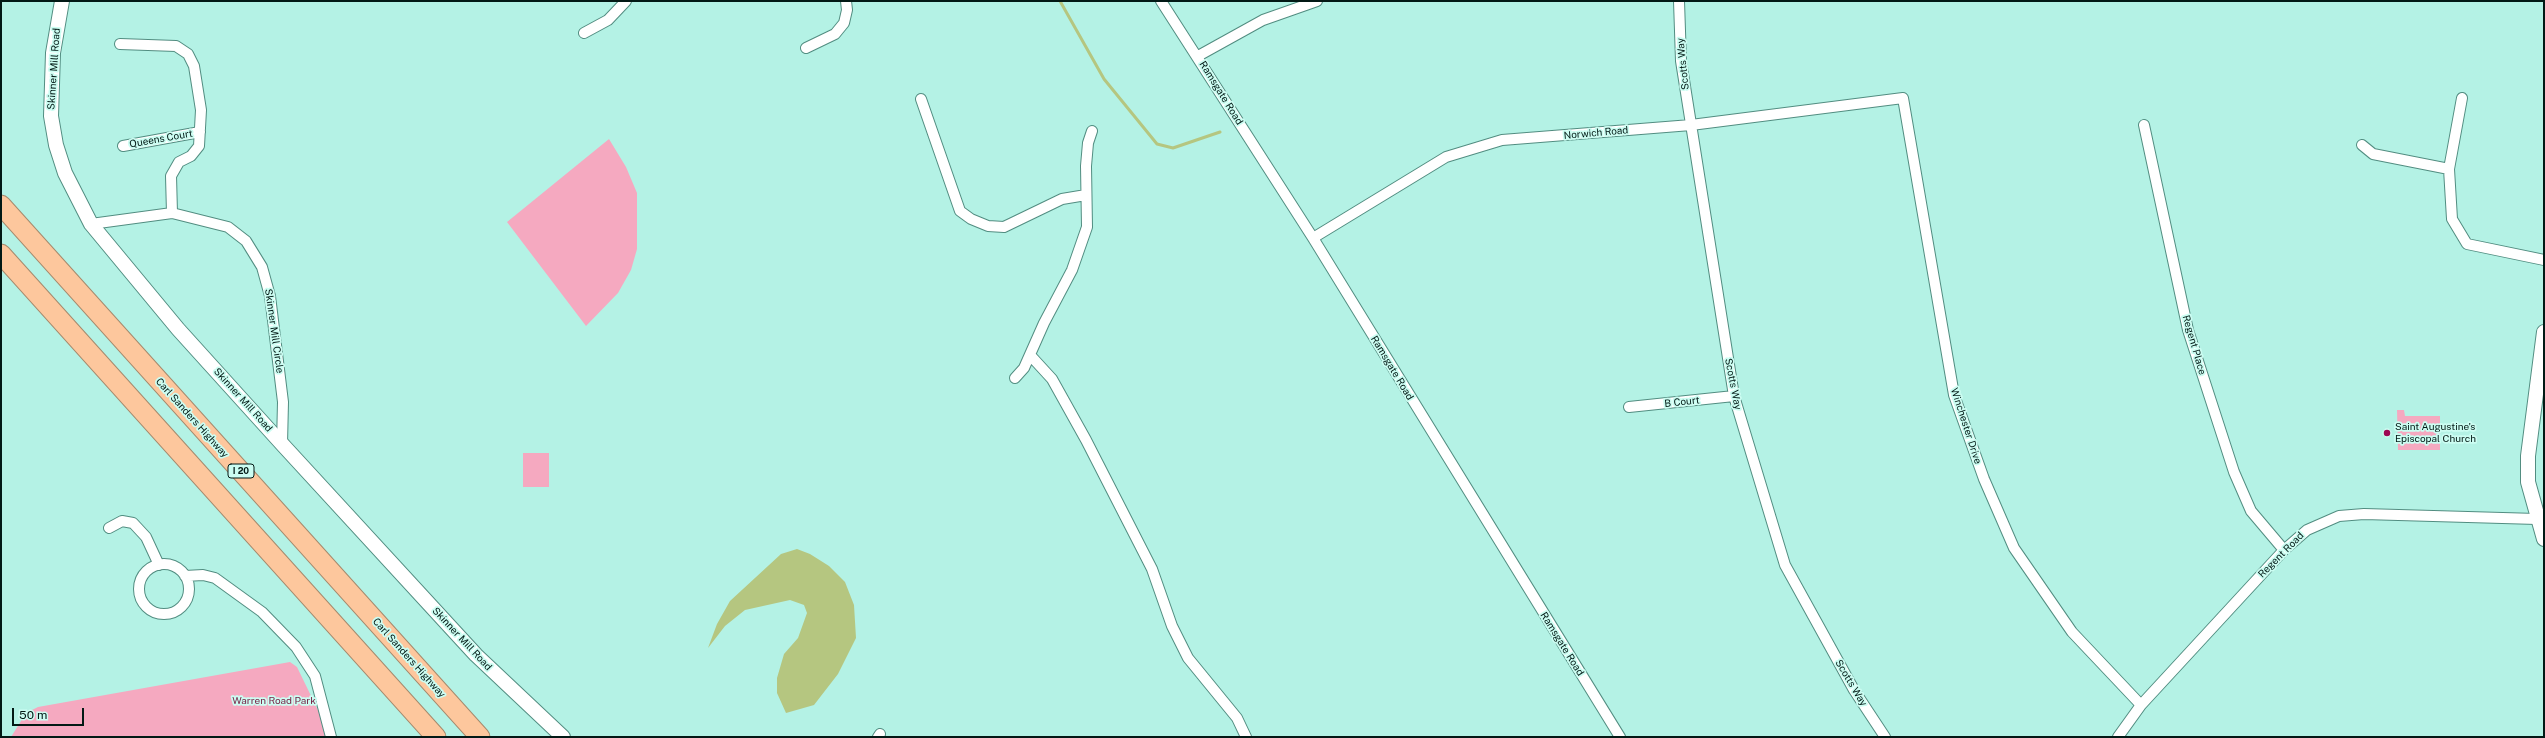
<!DOCTYPE html>
<html>
<head>
<meta charset="utf-8">
<style>
	body { margin:0 }
	#map { position:relative; width:2545px; height:738px; overflow:hidden; background:#b4f2e5; font-family:"Public Sans",sans-serif }
	canvas { display:block }
	.frame { position:absolute; inset:0; border:2px solid #021915; pointer-events:none }
	.scale { position:absolute; left:12px; top:708px; width:72px; height:18px; box-sizing:border-box; border:2px solid #021915; border-top:0; padding-left:5px; font-size:12px; line-height:14px; white-space:nowrap; color:#021915; -webkit-text-stroke:3px #ccfdf2; paint-order:stroke }
</style>
</head>
<body>
<div id="map">
<canvas width="2545" height="738"></canvas>
<div class="frame"></div>
<div class="scale">50 m</div>
</div>
<script>
const ctx = document.querySelector('canvas').getContext('2d');
ctx.lineJoin = 'round';
function paint(path, color) {
  ctx.fillStyle = color;
  ctx.fill(path, 'evenodd');
}
function toPath(rows) {
  const path = new Path2D();
  for (const r of rows) {
    if (r.length === 3) {
      path.moveTo(r[0] + r[2], r[1]);
      path.arc(r[0], r[1], r[2], 0, 2 * Math.PI);
      continue;
    }
    path.moveTo(r[0], r[1]);
    for (let i = 2; i < r.length; i += 2) path.lineTo(r[i], r[i + 1]);
  }
  return path;
}
function strokePath(path, color, width, dash) {
  ctx.strokeStyle = color;
  ctx.lineWidth = width;
  ctx.lineCap = dash ? 'butt' : 'round';
  ctx.setLineDash(dash || []);
  ctx.stroke(path);
}
function drawText(font, color, halo, rows, align = 'center') {
  ctx.font = font + ' "Public Sans",sans-serif';
  ctx.lineWidth = 3.5;
  ctx.setLineDash([]);
  ctx.textBaseline = 'middle';
  ctx.strokeStyle = halo;
  ctx.fillStyle = color;
  for (const [text, x, y, turn = 0] of rows) {
    ctx.save();
    ctx.translate(x, y);
    ctx.rotate((+turn || 0) * Math.PI / 180);
    ctx.textAlign = isNaN(turn) ? turn : align;
    if (halo) ctx.strokeText(text, 0, 0);
    ctx.fillText(text, 0, 0);
    ctx.restore();
  }
}
paint(toPath([
	[609,139,626,167,637,193,637,249,631,270,618,293,586,326,507,222],
	[2397,410,2404,410,2405,416,2440,416,2440,450,2398,450],
	[523,453,549,453,549,487,523,487],
	[290,662,297,667,331,737,11,737,26,713,38,707]
]), '#f5a9c0');
paint(toPath([
	[797,549,810,554,829,566,845,582,854,605,856,638,838,674,814,705,786,713,777,693,777,678,784,654,798,638,807,613,804,605,790,600,745,610,725,626,708,648,717,624,730,601,781,554]
]), '#b5c680');
strokePath(toPath([
	[1060,1,1104,79,1157,144,1173,148,1220,132]
]), '#b5c680', 3);
const street = toPath([
	[1161,1,1313,238,1620,737],
	[1679,1,1681,61,1734,396,1785,565,1854,690,1885,737],
	[584,33,608,20,626,1],
	[120,44,176,46,188,54,194,66,201,110,199,146,191,156,179,162,171,176,172,213],
	[806,48,835,34,844,23,847,10,846,1],
	[1198,56,1263,20,1317,1],
	[2462,98,2449,169,2452,219,2467,244,2544,260],
	[921,99,960,211,971,219,988,226,1004,227,1062,199,1086,195],
	[2144,125,2188,330,2234,472,2251,511,2284,550],
	[2362,145,2373,154,2449,169],
	[123,146,200,132],
	[91,224,172,213,228,227,246,241,262,267,270,296,283,402,282,444],
	[1313,238,1446,157,1502,140,1691,125,1903,98,1954,395,1984,479,2014,548,2072,632,2141,705],
	[1030,355,1052,379,1086,440,1152,569,1172,626,1188,658,1237,718,1246,737],
	[1015,378,1024,368,1044,323,1072,270,1087,227,1086,166,1088,143,1092,131],
	[1629,407,1734,396],
	[109,528,122,521,133,523,146,537,159,565],
	[164,589,25],
	[185,576,203,575,215,578,262,612,296,647,315,676,331,737],
	[878,737,880,734],
	[2118,737,2141,705,2284,550,2307,530,2339,516,2364,514,2537,519]
]);
const secondary = toPath([
	[62,1,53,53,51,116,56,145,65,173,91,224,178,329,282,444,476,655,563,737],
	[2544,332,2528,456,2528,482,2544,539]
]);
const highway = toPath([
	[1,205,480,737],
	[1,254,436,737]
]);
strokePath(street, '#528d81', 12);
strokePath(secondary, '#528d81', 16);
strokePath(highway, '#a58a6d', 21);
strokePath(street, '#fff', 10);
strokePath(secondary, '#fff', 14);
strokePath(highway, '#fdc79d', 19);
for (const [x, y, r, color] of [
	[2387,433,4,"#9d0853"]
]) {
  const dot = new Path2D();
  dot.arc(x, y, r, 0, 2 * Math.PI);
  ctx.fillStyle = color;
  ctx.fill(dot);
  strokePath(dot, '#ccfdf2', 1.5);
}
for (const [x, y, w] of [
	[241,471,26]
]) {
  const box = new Path2D();
  box.roundRect(x - w / 2, y - 7, w, 14, 3);
  ctx.fillStyle = '#ccfdf2';
  ctx.fill(box);
  strokePath(box, '#021915', 1);
}
drawText('bold 9px', '#021915', null, [
	["I 20",241,471]
]);
drawText('10px', '#021915', '#ccfdf2', [
	["Scotts Way",1683,64,-96],
	["Skinner Mill Road",54,69,-86],
	["Ramsgate Road",1221,93,58],
	["Norwich Road",1596,133,-5],
	["Queens Court",161,139,-10],
	["Skinner Mill Circle",274,331,82],
	["Regent Place",2194,345,74],
	["Ramsgate Road",1392,368,59],
	["Scotts Way",1733,384,79],
	["Skinner Mill Road",243,400,48],
	["B Court",1682,402,-6],
	["Carl Sanders Highway",192,418,48],
	["Winchester Drive",1966,426,72],
	["Regent Road",2281,555,-45],
	["Skinner Mill Road",462,639,47],
	["Ramsgate Road",1562,644,58],
	["Carl Sanders Highway",409,658,48],
	["Scotts Way",1851,683,59]
]);
drawText('10px', '#021915', '#ccfdf2', [
	["Saint Augustine's",2395,427],
	["Episcopal Church",2395,439]
], 'left');
drawText('10px', '#741d41', '#ccfdf2', [
	["Warren Road Park",274,701]
]);
</script>
</body>
</html>
